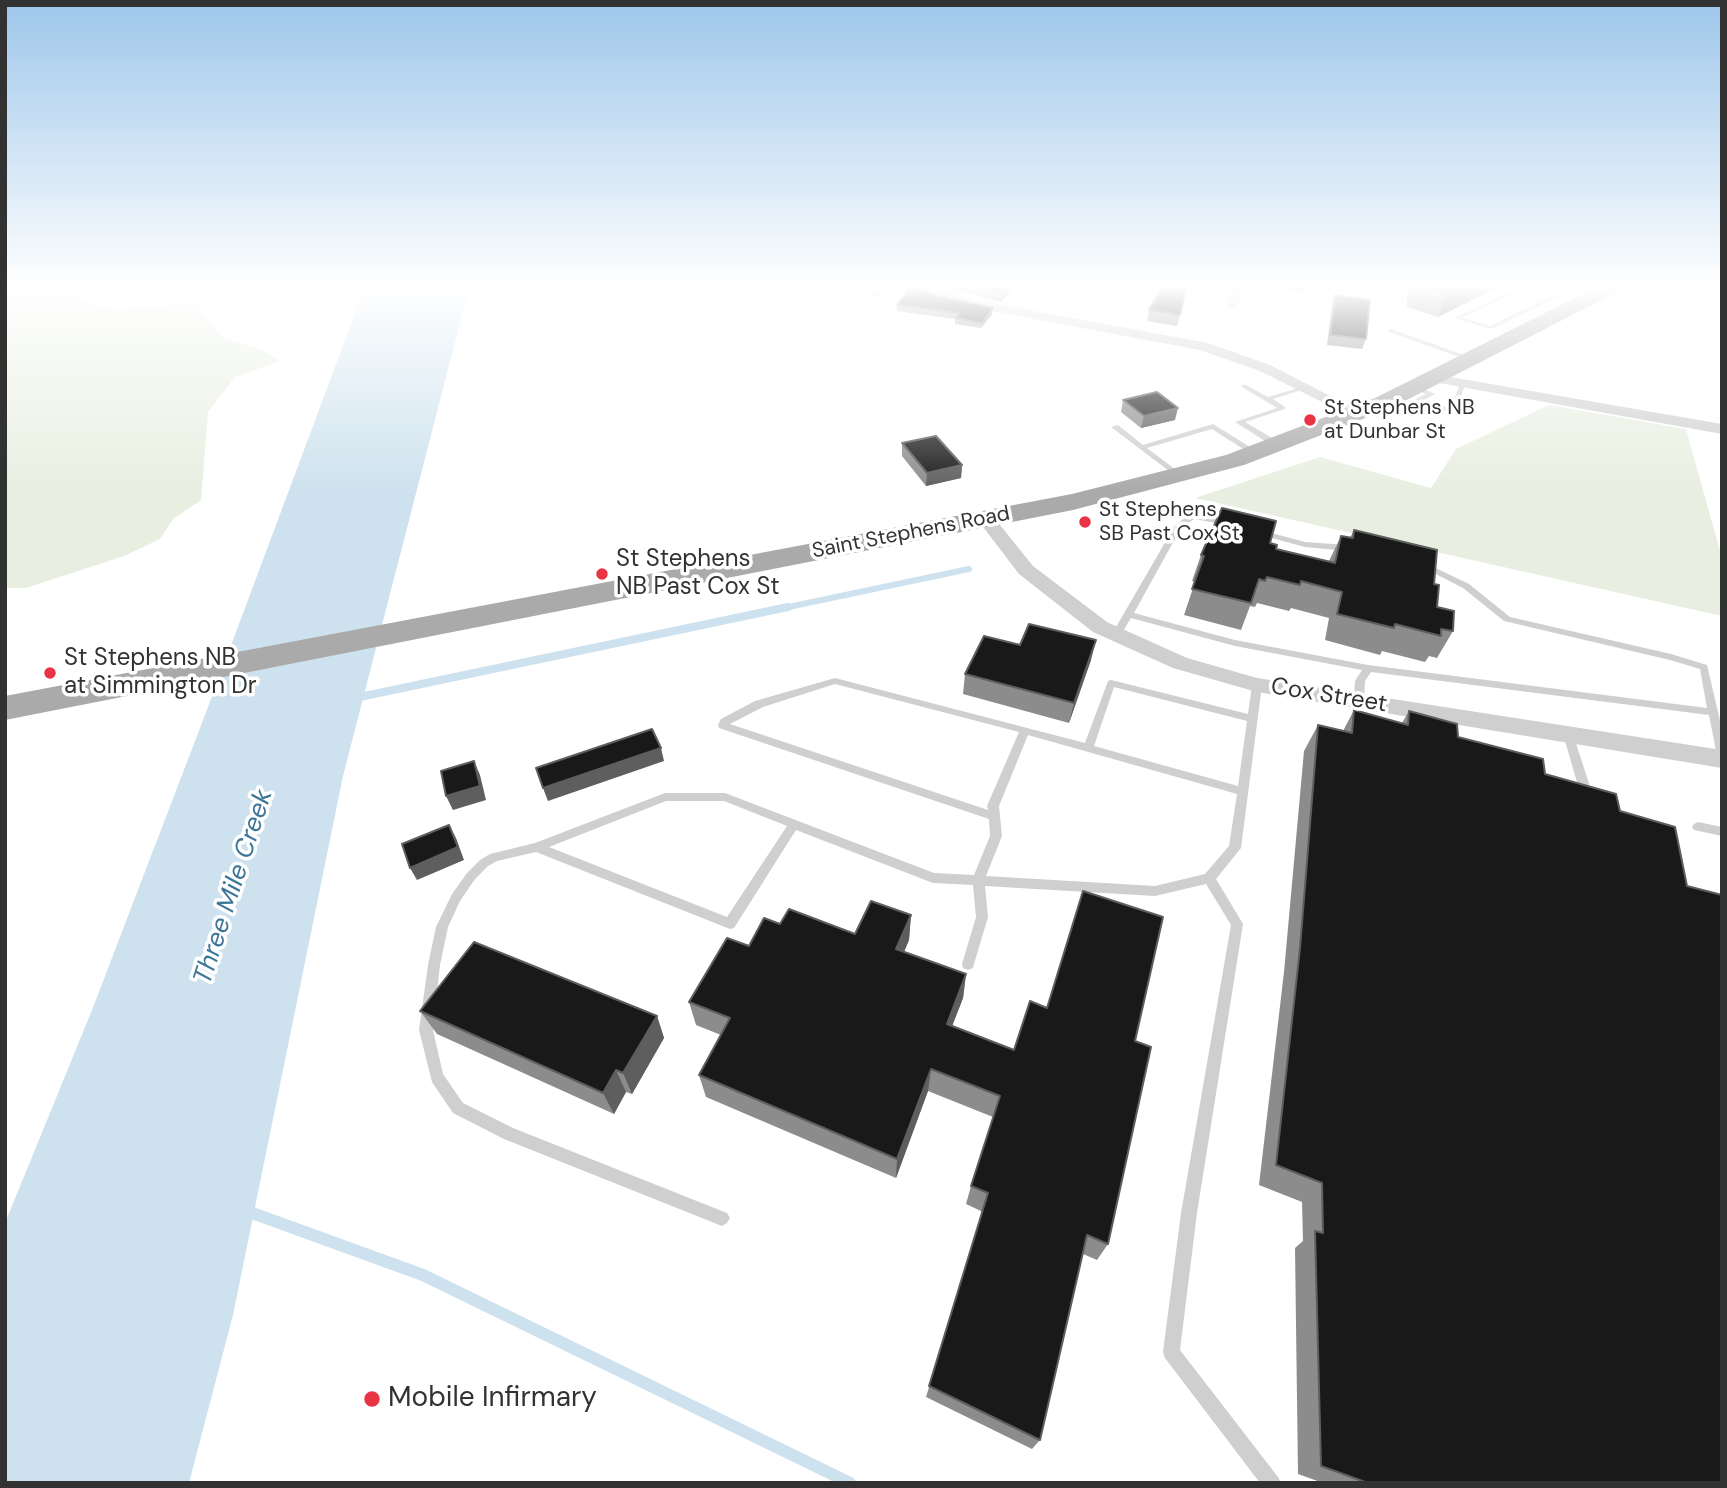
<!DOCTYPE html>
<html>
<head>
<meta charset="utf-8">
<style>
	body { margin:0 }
	#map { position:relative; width:1727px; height:1488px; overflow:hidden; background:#fff; font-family:"DM Sans",sans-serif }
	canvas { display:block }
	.frame { position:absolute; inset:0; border:7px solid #323232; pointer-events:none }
</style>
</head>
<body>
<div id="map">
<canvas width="1727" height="1488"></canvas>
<div class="frame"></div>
</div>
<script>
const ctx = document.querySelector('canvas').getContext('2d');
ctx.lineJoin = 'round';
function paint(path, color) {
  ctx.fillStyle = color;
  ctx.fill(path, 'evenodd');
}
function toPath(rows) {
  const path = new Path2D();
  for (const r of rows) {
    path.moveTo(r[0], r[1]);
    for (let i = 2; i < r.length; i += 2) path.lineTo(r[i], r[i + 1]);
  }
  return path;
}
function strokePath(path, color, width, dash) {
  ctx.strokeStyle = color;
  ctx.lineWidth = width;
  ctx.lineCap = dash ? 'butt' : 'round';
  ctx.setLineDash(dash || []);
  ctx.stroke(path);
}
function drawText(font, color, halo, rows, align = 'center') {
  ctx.font = font + ' "DM Sans",sans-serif';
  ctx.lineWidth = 7;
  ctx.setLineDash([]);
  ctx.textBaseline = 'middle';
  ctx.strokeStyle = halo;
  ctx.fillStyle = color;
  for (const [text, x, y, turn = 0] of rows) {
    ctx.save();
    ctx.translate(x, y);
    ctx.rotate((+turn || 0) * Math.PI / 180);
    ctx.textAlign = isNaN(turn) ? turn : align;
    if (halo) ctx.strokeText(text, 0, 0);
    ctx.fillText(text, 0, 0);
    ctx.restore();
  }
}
paint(toPath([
	[5,284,85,284,75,296,114,311,154,305,200,304,204,315,223,338,263,350,280,361,235,377,208,412,201,500,173,519,160,539,124,556,26,588,5,588],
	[1549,405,1686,429,1722,558,1722,616,1195,498,1320,457,1431,488,1456,449]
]), '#e8efe0');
paint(toPath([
	[366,284,470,284,343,776,233,1315,189,1483,5,1483,5,1223,92,1010,205,715]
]), '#cde2ee');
strokePath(toPath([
	[779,609,969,569]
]), '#cde2ee', 6);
strokePath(toPath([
	[355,698,788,607]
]), '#cde2ee', 8);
strokePath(toPath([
	[244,1210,423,1275,850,1483]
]), '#cde2ee', 12);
paint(toPath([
	[1526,284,1534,284,1462,318,1490,326,1576,284,1584,284,1492,329,1454,318,1526,284],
	[1391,329,1472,358,1473,359,1468,360,1389,332,1388,331,1391,329],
	[1461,382,1466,383,1459,401,1443,412,1430,416,1399,410,1380,403,1383,401,1402,406,1426,394,1412,388,1411,387,1414,385,1435,394,1409,408,1428,413,1439,410,1454,399,1461,382],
	[1242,385,1246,385,1268,397,1305,386,1308,388,1273,399,1285,407,1285,409,1245,422,1279,442,1279,446,1273,446,1235,422,1277,408,1242,387,1242,385],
	[1213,424,1258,452,1251,454,1212,429,1147,448,1180,473,1181,475,1177,477,1111,427,1118,425,1143,445,1213,424],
	[1189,514,1228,521,1232,523,1228,525,1194,519,1181,528,1134,613,1235,640,1368,665,1707,708,1700,669,1670,660,1504,621,1463,588,1420,566,1421,564,1427,564,1469,584,1510,617,1671,654,1707,665,1722,729,1722,760,1717,756,1709,715,1371,672,1365,681,1364,700,1359,704,1354,700,1355,681,1362,670,1235,646,1131,618,1120,636,1114,636,1112,634,1174,527,1189,514],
	[1257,530,1260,530,1305,542,1347,545,1351,548,1347,551,1305,547,1257,534,1257,530],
	[835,678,1085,743,1108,681,1111,680,1248,714,1252,685,1257,682,1262,685,1241,848,1216,879,1243,924,1197,1213,1180,1350,1278,1477,1281,1483,1260,1483,1165,1358,1163,1352,1181,1213,1231,925,1206,884,1155,896,985,886,988,917,974,964,973,968,968,970,963,968,962,964,976,917,973,885,933,883,796,830,734,928,730,929,536,852,497,861,488,866,475,879,460,901,448,927,440,965,433,1030,443,1074,463,1103,513,1128,727,1213,730,1218,727,1223,722,1226,504,1139,453,1113,432,1082,419,1030,428,965,436,927,452,894,467,873,480,860,490,854,535,843,665,793,725,793,934,873,974,875,990,836,989,819,719,728,718,725,721,719,755,701,835,678],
	[835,684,1019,732,987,806,988,810,730,724,763,707,835,684],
	[1114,687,1247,721,1238,786,1094,746,1114,687],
	[1028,735,1237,794,1229,846,1205,874,1155,886,986,876,1002,836,999,806,1028,735],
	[666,801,724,801,787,826,727,917,549,847,666,801],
	[1568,730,1573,734,1593,796,1591,799,1587,800,1583,799,1581,796,1563,734,1568,730],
	[1698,822,1722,827,1722,836,1694,830,1692,827,1694,824,1698,822]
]), '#cfcfcf');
paint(toPath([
	[891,284,923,284,975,300,1208,343,1270,365,1363,413,1355,418,1350,416,1260,371,1200,350,975,308,938,299,909,287,870,298,864,294,891,284],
	[1232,284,1244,284,1238,305,1232,309,1226,305,1232,284],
	[1433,374,1722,424,1722,434,1428,381,1426,378,1428,375,1433,374],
	[986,514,992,515,1033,566,1107,622,1187,658,1257,678,1722,750,1722,768,1257,692,1173,668,1093,632,1019,574,977,519,986,514]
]), '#cfcfcf');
paint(toPath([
	[1603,284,1627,284,1625,288,1391,408,1244,465,1073,510,5,720,5,696,1072,494,1226,455,1375,398,1603,284]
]), '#aaa');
paint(toPath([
	[930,284,1011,284,1011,289,1001,302],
	[1187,284,1177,326,1147,321,1149,310],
	[1276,284,1307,284,1304,293,1274,289],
	[1411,284,1504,284,1438,317,1407,307,1407,294],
	[1335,295,1366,339,1362,349,1327,345,1332,305],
	[897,305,992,314,981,328,955,324,955,319,897,311],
	[1123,400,1175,420,1141,428,1121,412],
	[902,443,962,465,961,478,926,486,902,456],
	[1354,530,1434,584,1437,607,1453,631,1437,658,1429,656,1425,662,1382,651,1380,655,1325,640,1329,618,1291,608,1289,611,1257,603,1255,607,1250,606,1241,630,1184,615,1195,582,1192,581,1201,555,1270,543,1276,549,1329,561,1341,536,1350,538],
	[1020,645,1091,660,1069,723,963,694,965,674],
	[1354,710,1402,723,1409,711,1458,737,1545,774,1722,1483,1323,1483,1298,1474,1295,1248,1303,1241,1302,1202,1259,1185,1284,972,1304,751,1318,725,1343,731],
	[911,915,909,940,904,952,966,974,963,998,952,1026,1014,1050,1135,1041,1108,1244,1097,1260,1083,1254,1040,1440,1032,1449,926,1397,983,1212,966,1204,971,1186,993,1117,928,1091,896,1178,706,1097,699,1075,721,1035,696,1025,689,1002,749,946,780,924,855,934],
	[420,1011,657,1016,664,1038,632,1094,626,1092,614,1114,437,1034]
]), '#8c8c8c');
paint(toPath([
	[1009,284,1011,284,1011,289,1001,302,1002,293],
	[1470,284,1504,284,1438,317,1447,295],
	[993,308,992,314,981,328,982,323],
	[1178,408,1175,420,1141,428,1144,416],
	[962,465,961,478,926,486,927,473],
	[1096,640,1091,660,1069,723,1074,703],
	[661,748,664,761,548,801,543,788],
	[474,761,480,775,486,800,453,810,446,796],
	[449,825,456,838,464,860,417,880,410,868],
	[911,915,909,940,895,973,896,949],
	[966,974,963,998,944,1047,947,1024],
	[657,1016,664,1038,632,1094,623,1073],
	[931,1069,928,1091,896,1178,897,1159],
	[616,1070,626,1092,614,1114,603,1093]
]), '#5e5e5e');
const building = toPath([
	[964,284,1009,284,1002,293,964,284],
	[1164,284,1187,284,1180,315,1149,310,1164,284],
	[1416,284,1470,284,1447,295,1416,284],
	[912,285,938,296,993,308,982,323,956,318,959,313,897,305,912,285],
	[1335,295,1370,300,1366,339,1330,335,1335,295],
	[1157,392,1178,408,1144,416,1123,400,1157,392],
	[936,436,962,465,927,473,902,443,936,436],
	[1222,508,1276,521,1270,543,1277,545,1276,549,1335,563,1341,536,1353,538,1354,530,1437,550,1434,584,1439,585,1437,607,1454,611,1453,631,1441,629,1441,636,1395,624,1394,628,1337,614,1342,592,1301,581,1300,585,1267,577,1265,581,1259,579,1251,603,1192,589,1204,556,1201,555,1222,508],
	[1029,624,1096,640,1074,703,965,674,984,636,1020,645,1029,624],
	[1354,710,1408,725,1409,711,1457,724,1458,737,1543,759,1545,774,1616,794,1620,811,1675,827,1687,886,1722,895,1722,1483,1368,1483,1321,1466,1315,1231,1323,1233,1322,1183,1276,1165,1300,948,1318,725,1352,733,1354,710],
	[652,729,661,748,543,788,536,768,652,729],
	[474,761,480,786,446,796,441,771,474,761],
	[449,825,458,847,410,868,402,844,449,825],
	[1083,891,1163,917,1135,1041,1151,1047,1108,1244,1087,1235,1040,1440,929,1386,988,1193,971,1186,1000,1096,931,1069,897,1159,699,1075,730,1018,689,1002,727,938,749,946,764,918,780,924,789,909,855,934,871,901,911,915,896,949,966,974,947,1024,1014,1050,1030,1001,1047,1008,1083,891],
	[474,942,657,1016,623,1073,616,1070,603,1093,420,1011,474,942]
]);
paint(building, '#191919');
strokePath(building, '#5e5e5e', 2);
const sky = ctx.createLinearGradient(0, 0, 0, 493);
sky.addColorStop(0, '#9dc6ea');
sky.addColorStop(0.58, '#fff');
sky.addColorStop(1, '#ffffff00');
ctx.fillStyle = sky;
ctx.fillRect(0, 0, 1727, 493);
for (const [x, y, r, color] of [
	[1310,420,7,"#ea3344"],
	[1085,522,7,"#ea3344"],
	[602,574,7,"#ea3344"],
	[50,673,7,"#ea3344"],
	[372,1399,9,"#ea3344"]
]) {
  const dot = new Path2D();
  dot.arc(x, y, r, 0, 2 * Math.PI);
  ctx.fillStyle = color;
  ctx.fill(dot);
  strokePath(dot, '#fff', 2.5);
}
drawText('21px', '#323232', '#fff', [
	["St Stephens NB",1324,408],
	["at Dunbar St",1324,432],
	["St Stephens",1099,510],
	["SB Past Cox St",1099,534]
], 'left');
drawText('21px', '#323232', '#fff', [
	["Saint Stephens Road",911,533,-11]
]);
drawText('24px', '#323232', '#fff', [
	["St Stephens",616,560],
	["NB Past Cox St",616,588],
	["St Stephens NB",64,659],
	["at Simmington Dr",64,687]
], 'left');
drawText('24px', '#323232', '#fff', [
	["Cox Street",1329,696,9]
]);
drawText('italic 26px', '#3d7698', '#fff', [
	["Three Mile Creek",234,887,-72]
]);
drawText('28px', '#323232', '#fff', [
	["Mobile Infirmary",388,1399]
], 'left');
</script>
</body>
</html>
